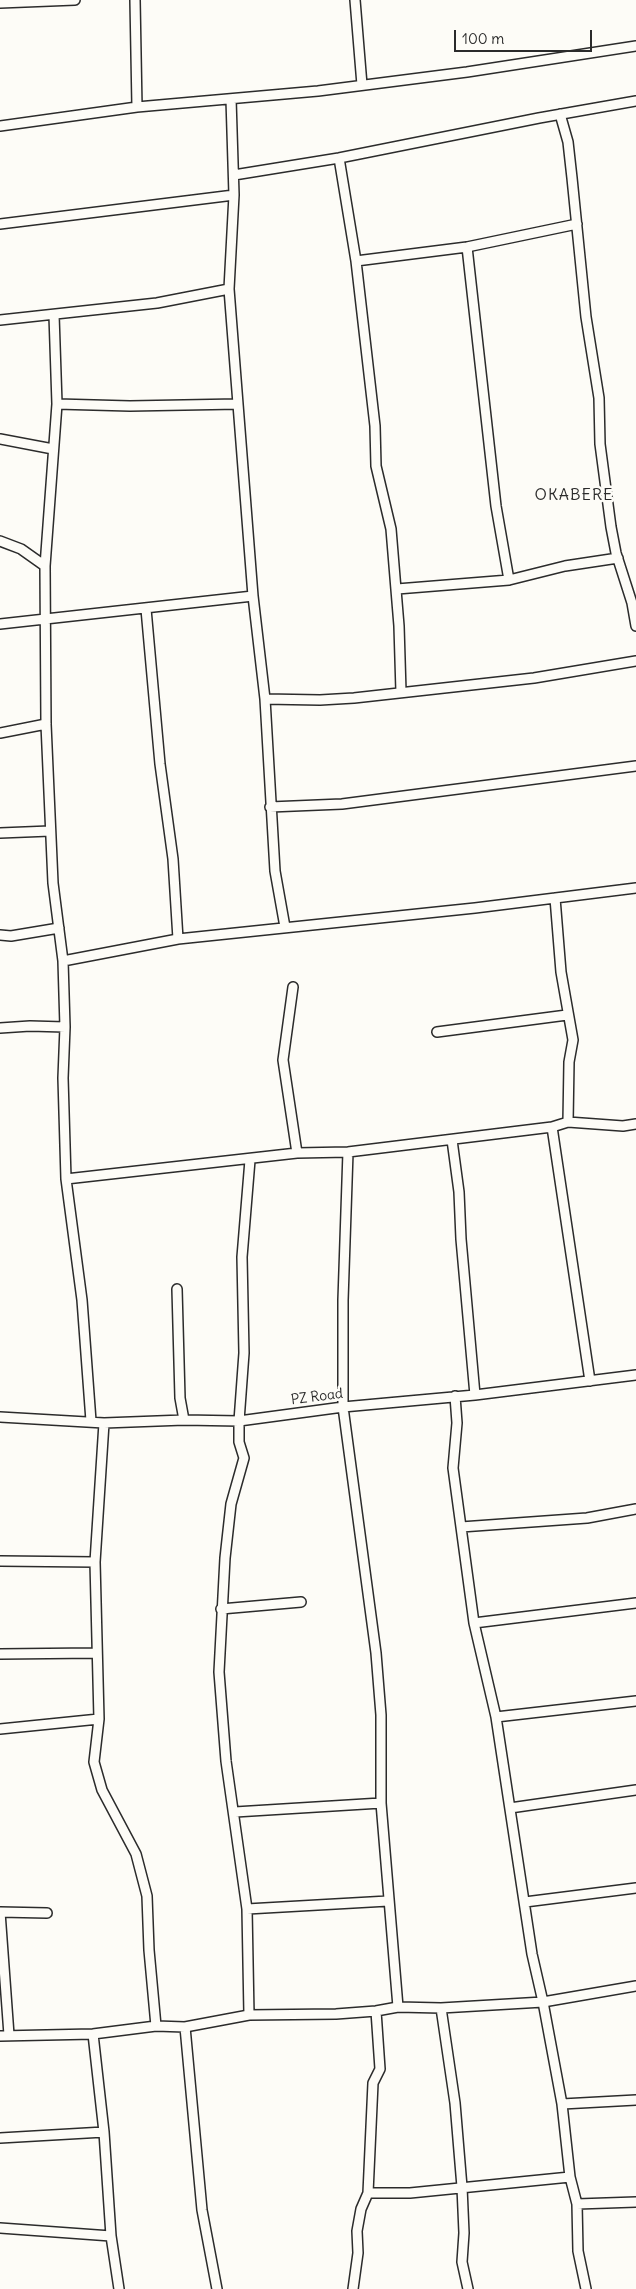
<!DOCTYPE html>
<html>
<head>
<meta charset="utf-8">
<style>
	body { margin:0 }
	#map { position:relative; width:636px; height:2289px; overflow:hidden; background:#fdfcf7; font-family:Delius,sans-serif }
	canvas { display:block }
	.scale { position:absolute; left:454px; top:30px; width:138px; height:22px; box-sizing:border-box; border:2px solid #2b2b2b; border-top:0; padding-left:6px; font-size:15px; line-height:18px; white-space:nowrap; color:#2b2b2b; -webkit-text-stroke:4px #fdfcf7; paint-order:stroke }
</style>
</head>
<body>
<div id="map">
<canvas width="636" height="2289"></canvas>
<div class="scale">100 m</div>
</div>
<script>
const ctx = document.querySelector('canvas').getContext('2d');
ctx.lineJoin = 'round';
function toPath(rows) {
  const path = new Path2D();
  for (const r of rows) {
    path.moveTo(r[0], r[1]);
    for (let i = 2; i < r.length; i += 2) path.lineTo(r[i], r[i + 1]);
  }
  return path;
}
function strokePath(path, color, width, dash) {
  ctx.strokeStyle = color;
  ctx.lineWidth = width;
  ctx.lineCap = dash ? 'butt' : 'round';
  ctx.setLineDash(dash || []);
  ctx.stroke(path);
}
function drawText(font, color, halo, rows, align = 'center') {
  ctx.font = font + ' Delius,sans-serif';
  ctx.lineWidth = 5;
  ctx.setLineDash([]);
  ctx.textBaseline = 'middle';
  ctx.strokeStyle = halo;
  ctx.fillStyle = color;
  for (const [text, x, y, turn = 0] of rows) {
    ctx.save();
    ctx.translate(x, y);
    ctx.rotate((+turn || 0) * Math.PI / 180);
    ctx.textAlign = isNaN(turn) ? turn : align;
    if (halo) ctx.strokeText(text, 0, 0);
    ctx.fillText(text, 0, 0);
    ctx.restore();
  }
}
const street = toPath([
	[135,0,137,107],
	[355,0,362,85],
	[0,3,75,0],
	[231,99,234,195,229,289,253,596,265,699,275,871,285,927],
	[560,114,568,142,572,178,586,317,599,398,600,444,611,527,616,553,632,603,636,626],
	[0,126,137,107,318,91,467,72,636,46],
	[339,158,356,261,375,426,376,466,391,529,399,626,401,692],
	[234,175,339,158,539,118,636,101],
	[0,224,234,195],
	[467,247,496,506,509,580],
	[356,261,467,247,577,224],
	[54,315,57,404,45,566,46,724,53,883,63,961,65,1027,63,1078,66,1179,82,1300,91,1421],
	[0,320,157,303,229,289],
	[57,404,130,406,238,404],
	[0,439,53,449],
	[0,541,21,549,45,566],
	[397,589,509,580,565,566,618,558],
	[146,609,160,764,173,859,178,939],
	[0,624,253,596],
	[265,699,320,700,354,698,534,678,636,661],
	[0,733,46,724],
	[270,807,342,804,636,766],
	[0,833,50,831],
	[555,898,561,972,573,1040,569,1062,568,1122],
	[0,935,11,936,59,928],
	[63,961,178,939,475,908,636,888],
	[293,987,283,1060,297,1153],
	[0,1028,30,1026,65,1027],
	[437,1032,567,1015],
	[552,1127,590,1381],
	[452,1140,459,1192,461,1239,475,1395],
	[348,1152,343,1300,343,1407,376,1653,381,1715,381,1803,398,2007],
	[66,1179,297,1153,348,1152,552,1127,568,1122,623,1126,636,1124],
	[177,1289,180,1398,184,1420],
	[455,1396,457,1423,453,1468,474,1623,496,1717,532,1954,543,2002,562,2104,570,2177,577,2204,578,2251,586,2289],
	[0,1417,104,1423,184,1420,239,1421,343,1407,475,1395,636,1375],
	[104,1423,95,1562,99,1719,94,1762,102,1790,136,1854,147,1896,149,1950,156,2026],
	[461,1527,587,1518,636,1509],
	[0,1561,95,1562],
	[221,1609,301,1602],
	[474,1623,636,1603],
	[0,1654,96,1653],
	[496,1717,636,1701],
	[0,1729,99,1719],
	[510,1808,636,1790],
	[235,1812,381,1803],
	[525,1902,636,1888],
	[247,1909,388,1901],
	[441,2008,455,2103,462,2187,464,2233,462,2262,468,2289],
	[249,2015,247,1909,226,1761,219,1672,225,1558,231,1504,244,1458,239,1442,239,1421,244,1353,242,1257,250,1160],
	[185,2027,202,2210,217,2289],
	[93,2034,104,2132,111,2236,119,2289],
	[9,2035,0,1912,47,1913],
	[0,2036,93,2034,156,2026,185,2027,249,2015,336,2014,376,2011,398,2007,441,2008,543,2002,636,1986],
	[562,2104,636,2100],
	[0,2138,104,2132],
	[368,2193,410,2193,570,2177],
	[577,2204,636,2202],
	[0,2228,111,2236],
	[353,2289,358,2253,357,2231,361,2209,368,2193,373,2083,380,2069,376,2011]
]);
strokePath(street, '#2b2b2b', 12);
strokePath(street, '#fdfcf7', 9);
drawText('14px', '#2b2b2b', '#fdfcf7', [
	["PZ Road",317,1397,-7]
]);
ctx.letterSpacing = '1px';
drawText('16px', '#2b2b2b', '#fdfcf7', [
	["OKABERE",574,495]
]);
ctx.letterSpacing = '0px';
</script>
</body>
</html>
